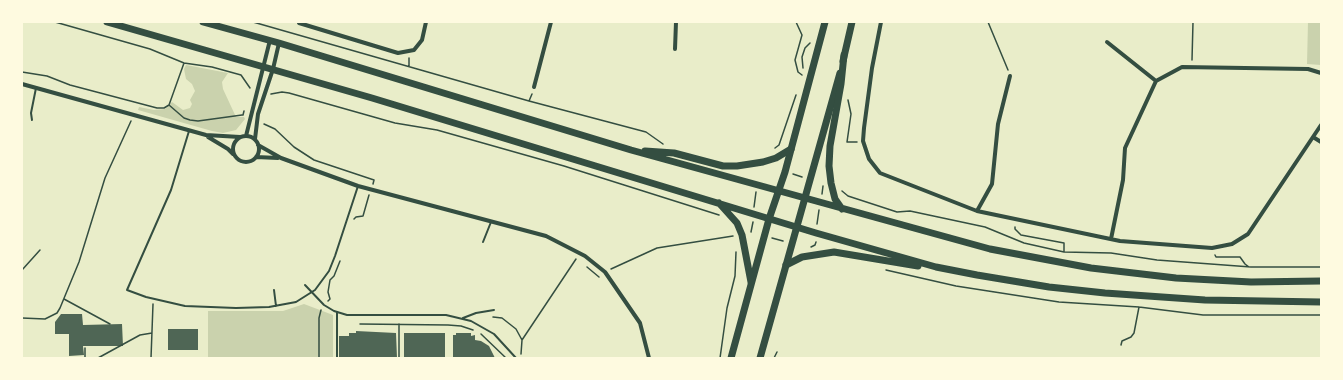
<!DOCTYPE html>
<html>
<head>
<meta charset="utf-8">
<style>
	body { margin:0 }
	#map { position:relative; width:1343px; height:380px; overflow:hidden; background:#e9edc9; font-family:"Alegreya Sans",sans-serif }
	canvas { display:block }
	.frame { position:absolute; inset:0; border:23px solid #fefae0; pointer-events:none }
</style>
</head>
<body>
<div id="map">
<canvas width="1343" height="380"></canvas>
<div class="frame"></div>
</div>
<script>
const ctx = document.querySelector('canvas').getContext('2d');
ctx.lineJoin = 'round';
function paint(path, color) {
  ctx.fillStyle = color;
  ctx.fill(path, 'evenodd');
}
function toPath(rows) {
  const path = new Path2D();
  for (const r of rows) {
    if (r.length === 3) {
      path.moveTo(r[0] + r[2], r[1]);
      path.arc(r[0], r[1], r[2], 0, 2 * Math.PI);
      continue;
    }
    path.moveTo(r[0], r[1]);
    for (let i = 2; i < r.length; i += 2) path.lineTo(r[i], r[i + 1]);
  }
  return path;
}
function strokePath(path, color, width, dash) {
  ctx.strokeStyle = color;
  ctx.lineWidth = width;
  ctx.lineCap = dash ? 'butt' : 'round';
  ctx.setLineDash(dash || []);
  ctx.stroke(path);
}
paint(toPath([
	[1308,22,1321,22,1321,65,1307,64],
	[186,65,228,73,222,82,223,89,236,117,244,117,245,119,236,130,223,133,212,131,138,110,139,107,154,110,165,109,172,102,183,110,190,108,192,104,190,100,195,91,192,84,186,79,184,69],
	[304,304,333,315,333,358,208,358,208,311,283,311]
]), '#cad2ad');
paint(toPath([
	[61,314,82,314,83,325,122,324,123,346,83,346,84,355,69,356,69,334,55,334,55,322],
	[168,329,198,329,198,350,168,350],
	[356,331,396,333,397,358,339,358,339,336,349,336,349,333,356,333],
	[404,333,445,333,445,358,404,358],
	[456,333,471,333,471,336,475,335,475,340,481,341,489,346,495,358,453,358,453,335,456,335]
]), '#4f6655');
strokePath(toPath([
	[55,22,150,49,184,63,212,67,241,75,250,88],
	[253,22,529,101,646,132,663,144],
	[796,22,802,35,795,60,798,72,802,75],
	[988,22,1008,70],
	[409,58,409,66],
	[1192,60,1193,22],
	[803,68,802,57,805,48,810,43],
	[22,72,47,76,70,85,157,108,164,108,169,105,184,63],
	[271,94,282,92,289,93,395,123,437,130,564,166,719,215],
	[848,100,851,114,847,142,857,142],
	[529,101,532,94],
	[169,105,184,118,190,120,198,121,242,115],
	[243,115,244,111],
	[264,124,275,129,294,147,314,160,374,180,373,184],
	[775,148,779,145,796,95],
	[793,174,802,177],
	[842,191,848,196,897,212,910,211,985,227,1024,243,1064,252,1111,253,1157,260,1251,267,1321,267],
	[822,194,823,186],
	[754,207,756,192],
	[354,219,356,217,363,216,369,195],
	[817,224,819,210],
	[1015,227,1015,229,1021,235,1064,243,1064,252],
	[751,232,753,222],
	[772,238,783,241],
	[811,247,815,245,816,242],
	[1215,255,1216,257,1240,257,1245,264,1249,267],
	[587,267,599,277],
	[611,269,657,248,733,236],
	[22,270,40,250],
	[886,270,956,286,1059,302,1139,307,1203,315,1321,315],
	[64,299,110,324],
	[328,301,330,299,328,292,330,280,334,276,340,261],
	[493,317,502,318,516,329,522,340,521,354],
	[22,318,45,319,57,313,60,308,79,262,105,178,131,121],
	[360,324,448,325,461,326,473,330],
	[481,334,506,358],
	[522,340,576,259],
	[1121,345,1122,341,1131,337,1134,333,1139,307],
	[85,348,85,358],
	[98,358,140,335,152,333],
	[151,358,153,304],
	[319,358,319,318,321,310],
	[399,358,399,324],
	[720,358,727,308,735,276,736,252],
	[774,358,777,352]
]), '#344e41', 1.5);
strokePath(toPath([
	[32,120,31,113,36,88],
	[189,131,171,190,127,290,146,297,185,306,236,308,269,307,296,302,315,290,329,271,335,256,358,186],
	[483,242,491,222],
	[305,285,324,305,334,311,347,315,446,315,471,321,494,334,516,358],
	[274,290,276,306],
	[463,318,476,313,494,310],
	[337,358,337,313]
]), '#344e41', 2);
strokePath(toPath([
	[881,22,872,68,864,128,863,141,869,159,880,173,977,211,1120,241,1212,248,1232,244,1248,234,1321,125],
	[299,23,398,53,414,50,422,40,426,22],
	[1107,42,1156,81],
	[675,49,676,22],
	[22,84,206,135,240,137],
	[534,87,551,22],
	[246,149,13],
	[246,136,270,40],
	[208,137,228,149,233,154],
	[1313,137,1321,142],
	[255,139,258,114,273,69,279,43],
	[258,145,281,158,358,186,546,236,585,256,605,272,640,323,649,358],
	[256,157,278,158],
	[977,211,992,184,998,124,1010,76],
	[1111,239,1123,180,1125,148,1156,81,1182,67,1308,69,1321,73]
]), '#344e41', 4);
strokePath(toPath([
	[843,61,852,22],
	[731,358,769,219,785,172,825,22],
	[760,358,840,73]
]), '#344e41', 7);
strokePath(toPath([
	[107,22,372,98,816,233,936,267,977,275,1049,287,1105,293,1205,300,1321,302],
	[203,22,279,43,631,150,990,249,1091,268,1176,278,1251,282,1321,281],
	[645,151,674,153,723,166,737,166,763,162,776,158,791,149],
	[719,203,737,223,742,235,751,282],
	[842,209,835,199,831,183,829,166,830,146,841,84,844,55],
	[786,265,802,257,834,252,918,266]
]), '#344e41', 7);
</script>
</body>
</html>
